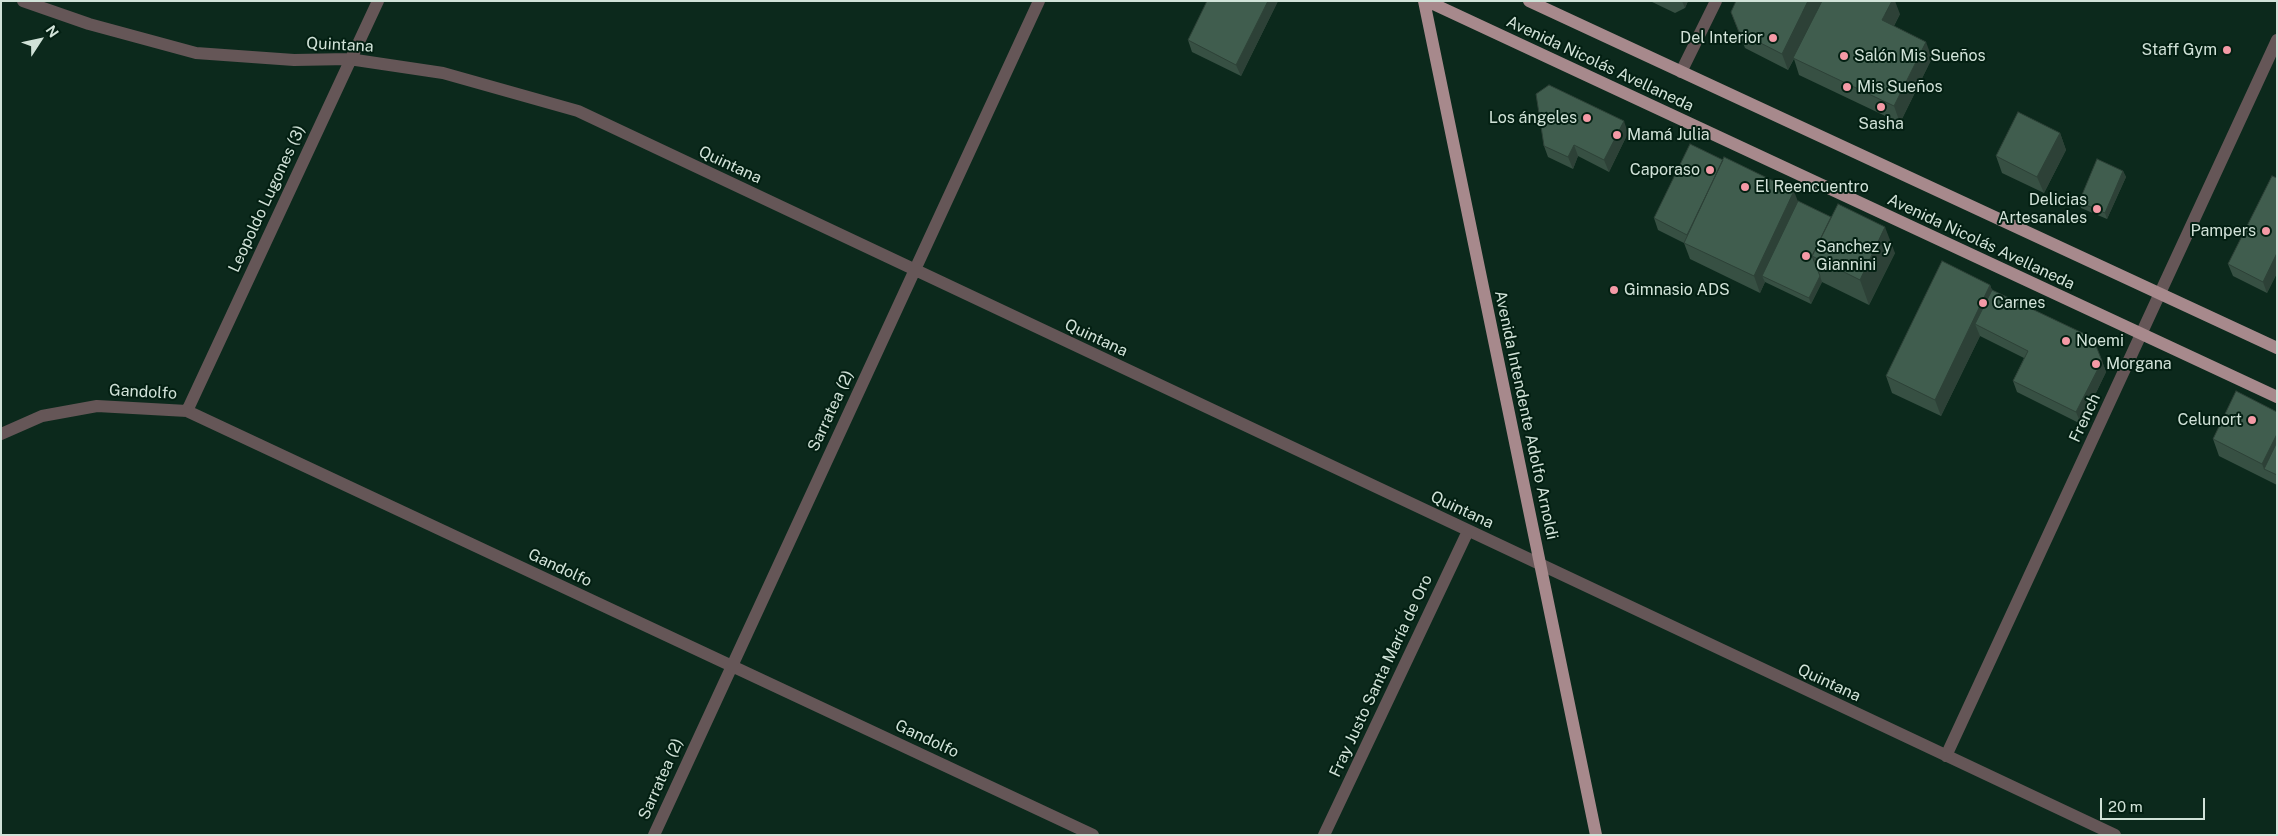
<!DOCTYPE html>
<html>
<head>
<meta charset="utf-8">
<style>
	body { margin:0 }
	#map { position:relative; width:2278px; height:836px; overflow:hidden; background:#0c291c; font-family:"Public Sans",sans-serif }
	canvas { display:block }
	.frame { position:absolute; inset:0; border:2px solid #d1e2d8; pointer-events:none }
	.north { position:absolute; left:15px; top:15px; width:50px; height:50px; -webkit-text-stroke:4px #031f12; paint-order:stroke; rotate:55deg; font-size:14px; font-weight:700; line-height:20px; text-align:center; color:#d1e2d8 }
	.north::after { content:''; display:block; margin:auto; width:18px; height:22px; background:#d1e2d8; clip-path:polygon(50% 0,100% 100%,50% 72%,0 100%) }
	.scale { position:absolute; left:2100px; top:798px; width:105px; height:22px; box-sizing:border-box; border:2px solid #d1e2d8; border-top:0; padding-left:6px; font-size:15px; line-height:18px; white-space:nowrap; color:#d1e2d8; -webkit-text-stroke:4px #031f12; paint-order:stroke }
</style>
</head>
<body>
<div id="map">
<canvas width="2278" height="836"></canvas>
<div class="frame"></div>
<div class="north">N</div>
<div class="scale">20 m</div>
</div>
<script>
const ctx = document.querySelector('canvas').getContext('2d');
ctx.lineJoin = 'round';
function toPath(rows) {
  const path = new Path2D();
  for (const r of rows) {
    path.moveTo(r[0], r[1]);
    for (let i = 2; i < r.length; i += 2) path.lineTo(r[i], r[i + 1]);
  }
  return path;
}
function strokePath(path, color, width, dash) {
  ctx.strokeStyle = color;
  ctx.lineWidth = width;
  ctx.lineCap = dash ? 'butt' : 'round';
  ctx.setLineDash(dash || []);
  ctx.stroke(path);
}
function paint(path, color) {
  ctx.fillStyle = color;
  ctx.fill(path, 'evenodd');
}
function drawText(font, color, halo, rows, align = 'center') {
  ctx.font = font + ' "Public Sans",sans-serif';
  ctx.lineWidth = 4;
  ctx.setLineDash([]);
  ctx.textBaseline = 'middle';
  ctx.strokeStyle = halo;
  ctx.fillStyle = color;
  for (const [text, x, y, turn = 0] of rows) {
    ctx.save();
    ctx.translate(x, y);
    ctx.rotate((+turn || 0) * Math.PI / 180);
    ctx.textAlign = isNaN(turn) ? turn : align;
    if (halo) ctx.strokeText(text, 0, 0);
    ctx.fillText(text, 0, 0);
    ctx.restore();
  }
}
strokePath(toPath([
	[23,1,89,24,196,53,294,60,349,59,443,73,578,111,2115,835],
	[1681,72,1716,1],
	[187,411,378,1],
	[1,434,42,416,97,406,187,411,1093,835],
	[1946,756,2277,40],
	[654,835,1039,1],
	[1324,835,1468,531]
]), '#655657', 12);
strokePath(toPath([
	[1424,1,1596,835],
	[1427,1,2277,397],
	[1529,1,2277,348]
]), '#a7898c', 12);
paint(toPath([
	[1278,1,1241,76,1192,52,1188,40],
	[1650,1,1688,1,1685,8,1675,13],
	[1731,12,1900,14,1894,26,1932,58,1900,123,1799,75,1794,59,1788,70,1745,48],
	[1628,133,1609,172,1578,156,1573,169,1548,157,1544,146],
	[2060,133,2066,150,2044,193,2002,173,1996,156],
	[2123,171,2126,177,2107,219,2081,208,2079,202],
	[2277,178,2277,273,2267,293,2233,276,2228,264],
	[1798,201,1895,253,1869,305,1822,282,1811,304,1765,282,1760,293,1690,259,1684,243,1658,230,1654,218],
	[1990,285,1992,290,2102,361,2106,372,2081,424,2017,392,2013,381,2024,358,1980,336,1941,416,1892,393,1886,376],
	[2277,412,2277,485,2219,456,2213,439]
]), '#375043');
paint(toPath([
	[1268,1,1278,1,1241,76,1236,65],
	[1682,1,1688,1,1685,8],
	[1808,1,1822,1,1788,70,1782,54],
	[1892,1,1895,1,1900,14,1888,37,1882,20],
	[1926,42,1932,58,1900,123,1894,106],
	[1624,121,1628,133,1609,172,1604,160],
	[2060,133,2066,150,2044,193,2037,177],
	[1574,145,1578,156,1573,169,1568,157],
	[2123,171,2126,177,2107,219,2105,213],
	[1794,191,1800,207,1762,276,1765,282,1760,293,1754,276],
	[1885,227,1895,253,1869,305,1860,280],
	[2277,253,2277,273,2267,293,2263,282],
	[1820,276,1822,282,1811,304,1809,298],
	[1990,285,1996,301,1975,324,1980,336,1941,416,1935,400],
	[2102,361,2106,372,2081,424,2076,412],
	[2277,434,2277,463,2264,469,2262,464]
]), '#2d4137');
const building = toPath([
	[1207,1,1268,1,1236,65,1188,40,1207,1],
	[1736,1,1808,1,1782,54,1739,32,1731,12,1736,1],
	[1822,1,1892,1,1882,20,1926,42,1894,106,1793,58,1822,1],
	[1549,85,1624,121,1604,160,1574,145,1568,157,1544,146,1536,94,1549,85],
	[2018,112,2060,133,2037,177,1996,156,2018,112],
	[1690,144,1723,160,1687,235,1654,218,1690,144],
	[1724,157,1794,191,1754,276,1684,243,1724,157],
	[2097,159,2123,171,2105,213,2079,202,2097,159],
	[2272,176,2277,178,2277,253,2263,282,2228,264,2272,176],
	[1798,201,1831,217,1812,256,1820,276,1809,298,1762,276,1798,201],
	[1838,204,1885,227,1860,280,1812,256,1838,204],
	[1942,261,1990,285,1935,400,1886,376,1942,261],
	[1992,290,2093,338,2102,361,2076,412,2013,381,2028,351,1975,324,1992,290],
	[2236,391,2277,412,2277,434,2262,464,2213,439,2236,391],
	[2277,442,2277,475,2264,469,2277,442]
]);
paint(building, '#405d4e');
strokePath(building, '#2d4137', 1);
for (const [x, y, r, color] of [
	[1773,38,5,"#f49aa6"],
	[2227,50,5,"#f49aa6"],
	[1844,56,5,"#f49aa6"],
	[1847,87,5,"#f49aa6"],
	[1881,107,5,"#f49aa6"],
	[1587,118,5,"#f49aa6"],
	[1617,135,5,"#f49aa6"],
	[1710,170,5,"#f49aa6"],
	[1745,187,5,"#f49aa6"],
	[2097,209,5,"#f49aa6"],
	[2266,231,5,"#f49aa6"],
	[1806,256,5,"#f49aa6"],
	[1614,290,5,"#f49aa6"],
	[1983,303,5,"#f49aa6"],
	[2066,341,5,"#f49aa6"],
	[2096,364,5,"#f49aa6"],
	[2252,420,5,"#f49aa6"]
]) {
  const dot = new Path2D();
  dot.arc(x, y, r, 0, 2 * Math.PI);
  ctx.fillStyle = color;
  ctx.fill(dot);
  strokePath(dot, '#031f12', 2);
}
drawText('16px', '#d1e2d8', '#031f12', [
	["Del Interior",1763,38,"right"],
	["Staff Gym",2217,50,"right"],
	["Salón Mis Sueños",1854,56],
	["Mis Sueños",1857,87],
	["Los ángeles",1577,118,"right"],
	["Sasha",1881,124,"center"],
	["Mamá Julia",1627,135],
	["Caporaso",1700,170,"right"],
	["El Reencuentro",1755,187],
	["Delicias",2087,200,"right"],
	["Artesanales",2087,218,"right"],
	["Pampers",2256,231,"right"],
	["Sanchez y",1816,247],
	["Giannini",1816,265],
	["Gimnasio ADS",1624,290],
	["Carnes",1993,303],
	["Noemi",2076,341],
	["Morgana",2106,364],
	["Celunort",2242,420,"right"]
], 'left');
drawText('16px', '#d1e2d8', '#031f12', [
	["Quintana",340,45,3],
	["Avenida Nicolás Avellaneda",1600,64,25],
	["Quintana",730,165,25],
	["Leopoldo Lugones (3)",267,199,-65],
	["Avenida Nicolás Avellaneda",1981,242,25],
	["Quintana",1096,338,25],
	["Gandolfo",143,392,3],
	["Sarratea (2)",831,411,-65],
	["Avenida Intendente Adolfo Arnoldi",1526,415,78],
	["French",2085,418,-65],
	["Quintana",1462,510,25],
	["Gandolfo",560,568,25],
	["Fray Justo Santa María de Oro",1381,676,-65],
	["Quintana",1829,683,25],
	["Gandolfo",927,739,25],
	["Sarratea (2)",661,779,-66]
]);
</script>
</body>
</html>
